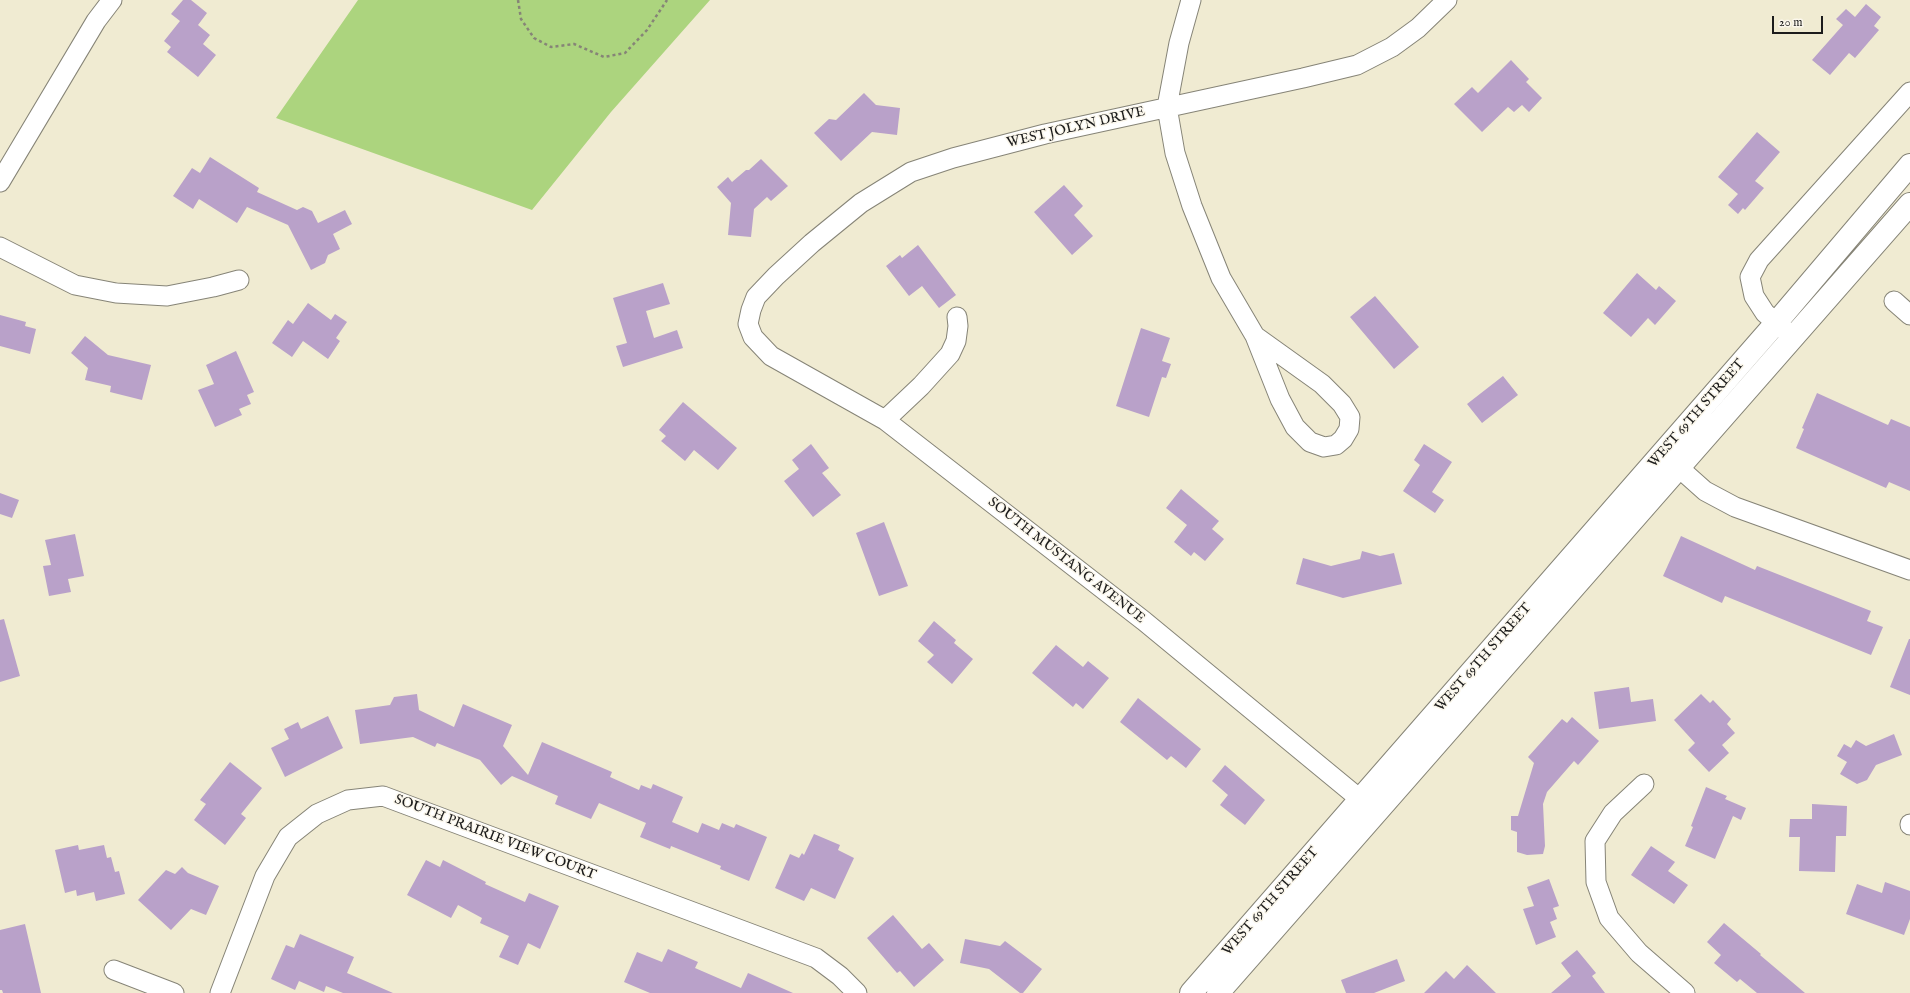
<!DOCTYPE html>
<html>
<head>
<meta charset="utf-8">
<style>
	body { margin:0 }
	#map { position:relative; width:1910px; height:993px; overflow:hidden; background:#f0ebd2; font-family:"IM FELL English",serif }
	canvas { display:block }
	.scale { position:absolute; left:1772px; top:16px; width:51px; height:18px; box-sizing:border-box; border:2px solid #1c1c1c; border-top:0; padding-left:5px; font-size:12px; line-height:14px; white-space:nowrap; color:#1c1c1c; -webkit-text-stroke:3px #fbf7ec; paint-order:stroke }
</style>
</head>
<body>
<div id="map">
<canvas width="1910" height="993"></canvas>
<div class="scale">20 m</div>
</div>
<script>
const ctx = document.querySelector('canvas').getContext('2d');
ctx.lineJoin = 'round';
function paint(path, color) {
  ctx.fillStyle = color;
  ctx.fill(path, 'evenodd');
}
function toPath(rows) {
  const path = new Path2D();
  for (const r of rows) {
    path.moveTo(r[0], r[1]);
    for (let i = 2; i < r.length; i += 2) path.lineTo(r[i], r[i + 1]);
  }
  return path;
}
function strokePath(path, color, width, dash) {
  ctx.strokeStyle = color;
  ctx.lineWidth = width;
  ctx.lineCap = dash ? 'butt' : 'round';
  ctx.setLineDash(dash || []);
  ctx.stroke(path);
}
function drawText(font, color, halo, rows, align = 'center') {
  ctx.font = font + ' "IM FELL English",serif';
  ctx.lineWidth = 3;
  ctx.setLineDash([]);
  ctx.textBaseline = 'middle';
  ctx.strokeStyle = halo;
  ctx.fillStyle = color;
  for (const [text, x, y, turn = 0] of rows) {
    ctx.save();
    ctx.translate(x, y);
    ctx.rotate((+turn || 0) * Math.PI / 180);
    ctx.textAlign = isNaN(turn) ? turn : align;
    if (halo) ctx.strokeText(text, 0, 0);
    ctx.fillText(text, 0, 0);
    ctx.restore();
  }
}
paint(toPath([
	[358,0,710,0,611,112,532,210,276,118]
]), '#acd47e');
paint(toPath([
	[183,0,191,0,207,13,198,25,210,35,203,44,216,55,198,77,167,52,171,47,164,41,180,21,171,14],
	[1866,4,1881,17,1874,26,1879,30,1855,58,1849,53,1830,75,1812,60,1843,25,1836,19,1846,9,1855,17],
	[1511,60,1529,79,1526,82,1542,98,1529,112,1522,105,1514,112,1508,107,1482,132,1454,104,1472,87,1478,93],
	[864,93,876,105,900,108,897,135,872,132,841,161,814,133,829,119,836,120],
	[1757,132,1780,152,1755,181,1764,188,1745,210,1743,208,1738,214,1728,205,1738,194,1718,177],
	[210,157,259,188,257,192,297,210,303,207,312,211,318,223,345,210,352,224,333,234,340,249,328,255,325,263,311,270,288,225,247,207,237,223,199,199,193,209,173,196,192,168,200,173],
	[761,159,788,186,771,201,767,197,754,209,751,237,728,235,731,203,717,187,728,177,732,182,746,170,749,170],
	[1064,185,1083,206,1074,215,1093,236,1072,255,1034,212],
	[918,245,956,295,939,308,922,286,909,296,886,266,900,255,902,258],
	[1637,273,1656,290,1659,286,1676,301,1655,325,1648,318,1631,337,1603,313],
	[663,283,670,304,646,311,654,338,677,330,683,348,623,367,616,346,627,343,613,298],
	[1375,296,1419,347,1394,369,1350,317],
	[308,303,331,320,335,314,347,322,336,338,340,341,328,359,303,341,292,357,272,343,288,320,293,324],
	[0,315,26,322,25,326,36,329,30,354,0,346],
	[1141,328,1170,338,1162,361,1171,364,1166,378,1162,377,1149,417,1116,406],
	[85,336,108,355,151,365,142,400,110,392,111,386,85,380,88,368,71,353],
	[236,351,254,392,247,395,251,404,239,409,242,415,215,427,198,390,214,384,206,365],
	[1503,376,1518,395,1482,423,1467,404],
	[1817,393,1888,425,1891,419,1910,427,1910,491,1889,482,1886,488,1796,448,1804,429,1802,428],
	[683,402,737,448,718,470,694,450,685,461,661,441,666,436,659,430],
	[811,444,829,468,822,473,841,495,813,517,784,481,799,469,792,460],
	[1424,444,1452,462,1432,492,1444,500,1435,513,1403,491,1420,465,1414,460],
	[1181,489,1219,521,1212,529,1224,539,1205,561,1194,552,1191,556,1174,542,1187,525,1166,508],
	[0,493,19,500,12,518,0,514],
	[884,522,908,586,879,596,856,533],
	[75,534,84,576,68,579,71,592,49,596,43,566,51,565,45,540],
	[1681,536,1755,570,1757,566,1871,611,1867,621,1883,627,1871,655,1725,596,1722,603,1663,576],
	[1362,551,1380,556,1394,553,1402,584,1343,598,1296,584,1303,558,1331,566,1360,559],
	[4,619,20,676,0,682,0,620],
	[934,621,956,640,954,643,973,659,952,684,927,662,934,655,918,641],
	[1909,639,1910,639,1910,695,1890,687],
	[1056,645,1083,667,1088,661,1109,678,1083,709,1076,703,1073,707,1032,673],
	[1629,687,1631,702,1653,699,1656,721,1599,729,1594,692],
	[417,694,419,710,454,727,463,704,512,725,503,746,528,775,542,742,612,772,610,777,639,790,641,785,651,789,653,784,683,797,672,822,698,833,702,823,719,830,722,823,734,828,736,824,767,837,749,881,720,869,721,866,671,846,670,849,640,837,646,823,599,803,591,819,555,804,558,796,512,776,501,785,480,760,437,743,435,747,413,737,360,744,355,710,390,705,394,697],
	[1701,694,1710,703,1713,700,1731,719,1727,724,1735,733,1722,745,1729,753,1709,772,1688,750,1695,743,1674,720],
	[1138,698,1201,749,1186,768,1171,756,1167,760,1120,722],
	[328,716,343,748,285,777,271,748,289,739,284,729,298,722,301,729],
	[1572,717,1599,741,1578,765,1574,761,1547,792,1543,804,1545,846,1543,854,1527,855,1517,852,1517,832,1511,830,1511,816,1518,816,1534,763,1528,757,1562,719,1567,723],
	[1894,734,1902,755,1876,765,1867,780,1857,784,1840,774,1847,762,1837,756,1844,744,1851,748,1856,740,1866,746],
	[230,762,262,788,241,814,246,818,225,845,194,820,206,804,200,800],
	[1225,765,1265,800,1245,825,1220,805,1228,795,1212,781],
	[1706,787,1727,796,1725,799,1746,808,1741,820,1733,816,1715,859,1685,846,1693,827,1691,826],
	[1812,804,1847,806,1846,836,1836,836,1835,872,1799,871,1800,837,1789,837,1790,819,1812,819],
	[814,834,840,845,838,850,854,858,835,899,811,888,804,901,775,888,790,854,799,858,802,853,804,855],
	[78,845,79,850,104,845,107,858,111,857,115,872,119,871,125,894,96,901,94,892,77,896,76,890,65,893,55,850],
	[1651,846,1675,862,1668,871,1688,885,1674,904,1631,875],
	[426,860,440,867,443,860,486,882,485,884,525,902,529,893,559,906,540,949,528,943,518,965,499,957,509,936,480,923,482,918,458,905,451,918,407,895],
	[182,867,188,873,219,886,206,915,191,909,171,930,138,900,166,870,175,874],
	[1549,879,1559,906,1553,908,1557,919,1550,922,1556,937,1536,945,1523,909,1534,906,1527,887],
	[1885,882,1910,891,1910,919,1904,935,1846,914,1857,884,1882,893],
	[893,915,922,949,929,943,944,960,914,987,900,971,897,973,867,938],
	[1724,923,1761,954,1760,955,1805,993,1757,993,1740,979,1737,982,1714,963,1721,955,1707,942],
	[25,924,41,993,3,993,2,990,0,990,0,930],
	[300,934,354,957,347,973,393,993,343,993,326,986,324,992,299,981,295,990,271,979,286,945,294,948],
	[965,939,1000,946,1005,941,1042,969,1023,993,1020,993,989,969,960,963],
	[668,949,698,962,695,968,741,988,748,973,793,993,650,993,624,982,637,952,662,962],
	[1577,950,1596,973,1592,976,1605,993,1551,993,1571,976,1561,963],
	[1397,959,1405,981,1374,993,1346,993,1341,980],
	[1467,965,1496,993,1424,993,1446,971,1454,979]
]), '#b9a1c9');
const minor = toPath([
	[1191,0,1179,43,1167,107,1175,153,1192,206,1221,278,1255,336],
	[0,182,96,21,112,0],
	[0,247,75,285,116,293,167,296,213,287,239,280],
	[1894,301,1910,315],
	[1787,332,1765,313,1754,296,1750,277,1759,260,1910,92],
	[1255,336,1322,384,1342,404,1350,417,1349,429,1343,439,1336,445,1324,447,1310,442,1295,427,1280,399,1255,336],
	[885,420,921,386,950,354,956,341,958,326,957,317],
	[1668,458,1705,491,1735,507,1910,570],
	[1644,784,1613,813,1595,841,1596,882,1609,918,1639,953,1685,993],
	[1372,809,1144,621,885,420,771,356,753,337,748,324,751,310,756,297,776,276,812,243,861,203,911,172,953,158,1045,134,1303,78,1357,65,1392,47,1418,28,1447,0],
	[1910,825,1910,824],
	[114,970,174,993],
	[220,993,265,876,288,837,317,814,348,800,383,796,816,958,840,976,857,993]
]);
const major = toPath([
	[1191,993,1776,323,1910,165],
	[1218,993,1910,204]
]);
strokePath(minor, '#868477', 21);
strokePath(major, '#868477', 24);
strokePath(toPath([
	[518,0,521,19,534,38,551,47,574,44,604,57,625,53,647,30,667,0]
]), '#868477', 2.5, [3, 3]);
strokePath(minor, '#fff', 19);
strokePath(major, '#fff', 22);
drawText('14px', '#1c1c1c', '#fbf7ec', [
	["WEST JOLYN DRIVE",1076,128,-13],
	["WEST 69TH STREET",1697,414,-49],
	["SOUTH MUSTANG AVENUE",1066,561,38],
	["WEST 69TH STREET",1484,658,-49],
	["SOUTH PRAIRIE VIEW COURT",495,838,21],
	["WEST 69TH STREET",1271,902,-49]
]);
</script>
</body>
</html>
